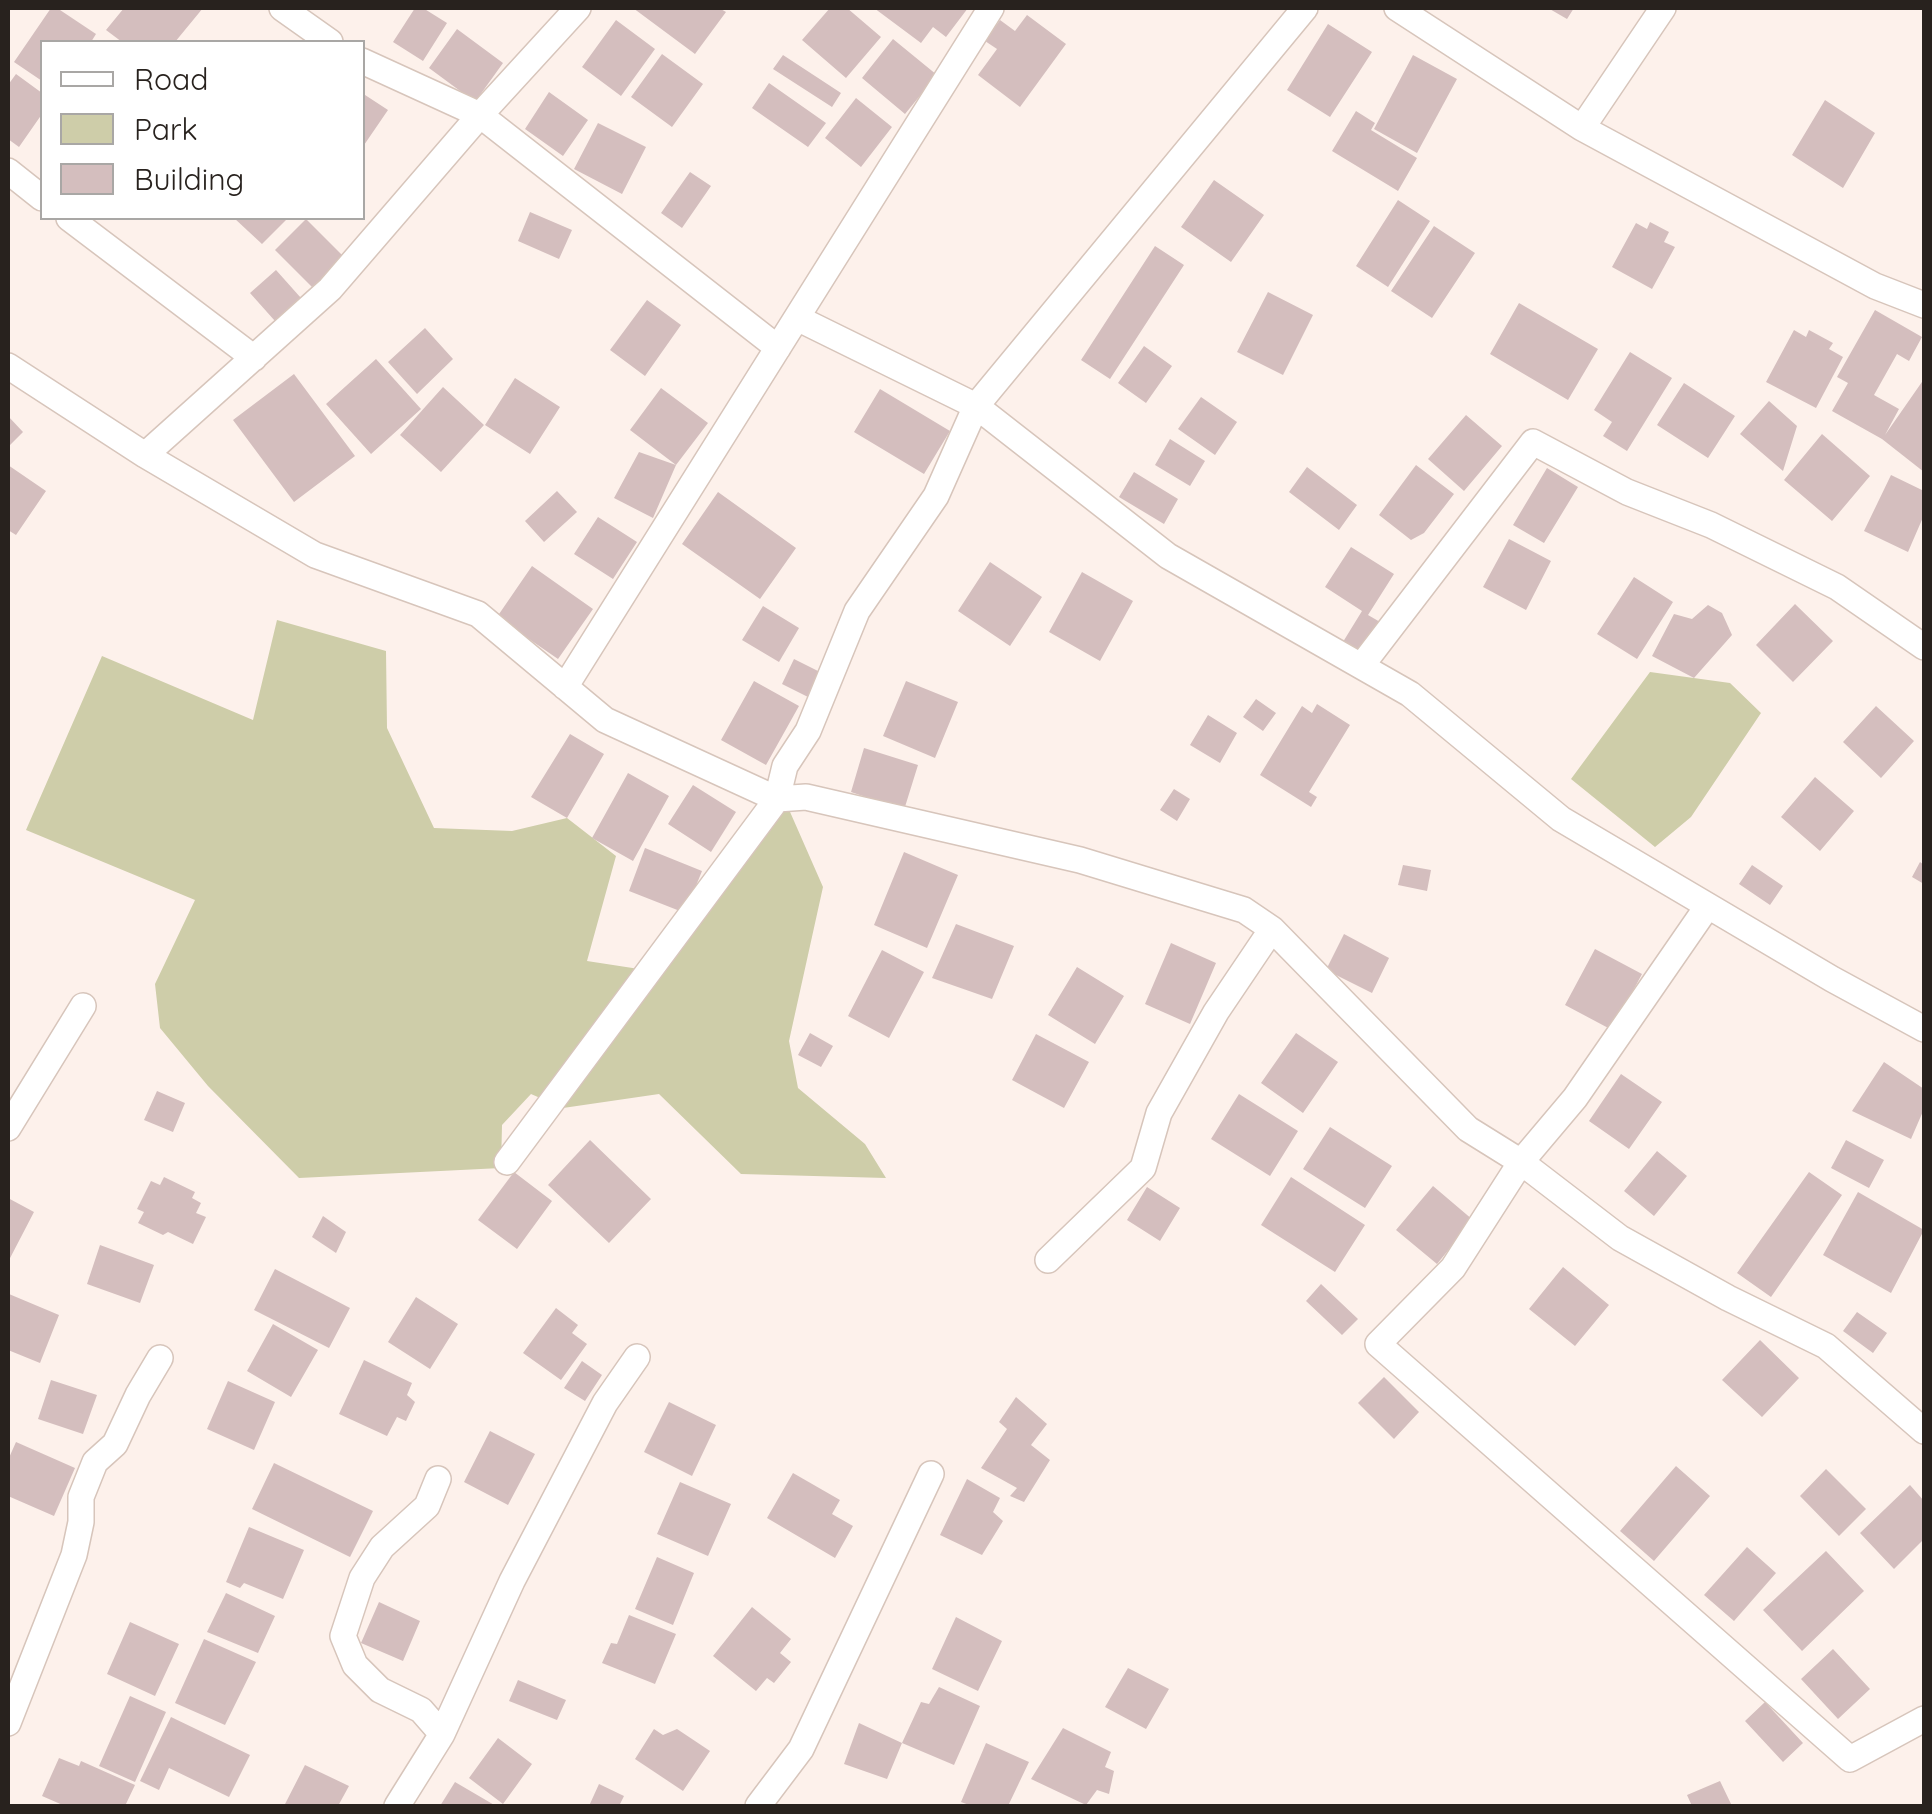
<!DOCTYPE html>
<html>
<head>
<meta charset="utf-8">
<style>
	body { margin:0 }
	#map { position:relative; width:1932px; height:1814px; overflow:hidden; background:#fdf1eb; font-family:Quicksand,sans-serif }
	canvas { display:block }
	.frame { position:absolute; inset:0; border:10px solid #28221e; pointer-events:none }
	.legend { position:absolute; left:40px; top:40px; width:325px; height:180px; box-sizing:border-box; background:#fff; border:2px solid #a9a7a5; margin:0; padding:12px 18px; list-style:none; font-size:30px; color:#28221e }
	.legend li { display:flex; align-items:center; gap:20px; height:50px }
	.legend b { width:50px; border:2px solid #a9a7a5 }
</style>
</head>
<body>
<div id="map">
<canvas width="1932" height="1814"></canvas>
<div class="frame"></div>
<ul class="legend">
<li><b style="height:12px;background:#fff"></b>Road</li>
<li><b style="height:28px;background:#cecda9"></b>Park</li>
<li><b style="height:28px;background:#d4bebe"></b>Building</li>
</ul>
</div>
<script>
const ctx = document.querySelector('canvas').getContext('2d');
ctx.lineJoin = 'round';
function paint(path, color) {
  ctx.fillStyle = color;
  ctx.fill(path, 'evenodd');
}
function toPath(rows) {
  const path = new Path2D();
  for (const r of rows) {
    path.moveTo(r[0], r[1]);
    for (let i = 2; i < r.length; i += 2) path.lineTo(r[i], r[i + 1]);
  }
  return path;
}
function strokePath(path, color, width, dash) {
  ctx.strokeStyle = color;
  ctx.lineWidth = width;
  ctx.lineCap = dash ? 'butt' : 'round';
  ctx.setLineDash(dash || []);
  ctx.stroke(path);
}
paint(toPath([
	[277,620,386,651,387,728,434,828,512,831,567,818,616,856,587,961,639,969,787,805,823,887,789,1041,798,1088,865,1144,886,1178,741,1174,659,1094,563,1108,531,1094,502,1125,501,1168,299,1178,208,1086,160,1028,155,984,195,900,26,830,102,656,253,720],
	[1650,672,1730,683,1761,713,1691,817,1655,847,1571,779]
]), '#cecda9');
paint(toPath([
	[51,8,57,8,96,34,91,42,42,42,42,81,14,62],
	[124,8,203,8,175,42,122,42,106,30],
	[415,8,423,8,447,23,423,61,393,42],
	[633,8,719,8,726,12,695,54],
	[830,8,847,8,881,37,846,78,802,40],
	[874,8,968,8,946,37,933,27,921,43],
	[1548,8,1574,8,1567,19],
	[1027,15,1066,44,1020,107,978,75,997,49,985,41,1000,20,1015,31],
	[616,20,655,49,621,96,582,67],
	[1328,24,1372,52,1330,117,1287,90],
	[457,29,503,63,475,102,429,68],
	[893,39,937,75,905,114,862,78],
	[662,54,703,84,672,127,631,97],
	[783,55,841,93,832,107,773,69],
	[1413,55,1457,79,1417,153,1374,129],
	[16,74,42,93,42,114,19,147,8,139,8,85],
	[769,83,826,123,808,147,752,108],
	[549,92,588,120,563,156,525,129],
	[362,93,388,110,362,148],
	[856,98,892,127,861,167,825,138],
	[1825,100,1875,133,1843,188,1792,155],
	[1356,111,1375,123,1371,130,1417,158,1398,191,1332,151],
	[598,123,646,147,622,194,574,169],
	[690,172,711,186,682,228,661,213],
	[1214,180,1264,215,1231,262,1181,227],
	[1398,200,1430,221,1388,287,1356,266],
	[530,212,572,230,559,259,518,241],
	[234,218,288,218,262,244],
	[306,219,343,256,313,288,275,250],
	[1650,222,1669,232,1664,242,1675,247,1652,289,1612,267,1636,223,1647,229],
	[1434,226,1475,253,1432,318,1391,291],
	[1155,246,1184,265,1110,379,1081,360],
	[276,270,309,307,283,330,250,293],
	[1268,292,1313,315,1283,375,1237,352],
	[647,300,681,325,645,376,610,350],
	[1519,303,1598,349,1568,400,1490,354],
	[1875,310,1922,337,1909,361,1897,354,1874,395,1899,409,1885,435,1924,379,1924,472,1882,439,1832,411,1848,383,1837,377],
	[425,328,453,359,417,394,388,362],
	[1794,330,1806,337,1809,330,1833,343,1829,349,1843,357,1816,408,1766,382],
	[1144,346,1172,366,1146,403,1118,383],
	[1630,352,1672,378,1627,451,1603,436,1612,422,1594,410],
	[376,359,421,409,371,454,326,404],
	[294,374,355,456,294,502,233,420],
	[515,378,560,407,530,454,485,425],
	[1684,383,1735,416,1708,458,1657,425],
	[443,387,484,425,441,472,400,435],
	[661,388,708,423,676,465,630,430],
	[880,389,950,431,924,474,854,432],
	[1201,397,1237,422,1215,455,1178,429],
	[1769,401,1797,426,1783,471,1740,434],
	[1466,415,1502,446,1464,491,1428,459],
	[8,416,23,432,8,447],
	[1822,434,1870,476,1832,521,1784,480],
	[1170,439,1205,461,1190,486,1155,465],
	[639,452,676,465,653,518,614,498],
	[8,465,46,491,16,535,8,530],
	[1416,465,1454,494,1424,533,1411,540,1379,515],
	[1307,467,1357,505,1339,530,1289,492],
	[1547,468,1578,487,1544,543,1513,525],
	[1134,472,1178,499,1164,524,1119,497],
	[1891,475,1924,491,1924,515,1908,552,1864,531],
	[557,491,577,512,544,542,525,521],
	[718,492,796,548,760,599,682,544],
	[598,517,637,542,613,579,574,554],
	[1509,539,1551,561,1526,610,1483,587],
	[1351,547,1394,574,1368,615,1387,626,1362,665,1338,650,1362,611,1325,587],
	[990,562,1042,597,1010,646,958,611],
	[532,566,593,609,558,659,497,617],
	[1082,572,1133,601,1100,661,1049,632],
	[1634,577,1673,602,1637,659,1597,634],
	[1795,604,1833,641,1793,682,1756,645],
	[1708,605,1722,613,1732,635,1694,678,1652,656,1674,614,1692,619],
	[763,606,799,628,779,662,742,640],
	[794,659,820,672,808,697,782,684],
	[754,681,799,706,766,765,721,740],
	[906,681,958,702,935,758,883,736],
	[1256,699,1276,713,1263,731,1243,717],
	[1317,704,1350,725,1309,792,1317,797,1311,807,1260,775,1302,706,1312,713],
	[1876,706,1914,741,1881,778,1843,742],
	[1208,715,1237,733,1220,763,1190,745],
	[570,734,604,754,567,818,531,797],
	[864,748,918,765,904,810,851,792],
	[628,773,669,796,633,861,592,838],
	[1815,777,1854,811,1820,851,1781,817],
	[693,785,736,812,711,852,668,824],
	[1174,789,1190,799,1177,821,1160,810],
	[645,848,702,871,685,913,629,891],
	[904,852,958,875,927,948,874,925],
	[1920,862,1924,865,1924,884,1912,877],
	[1403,865,1431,870,1427,891,1398,885],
	[1752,865,1783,886,1770,905,1739,884],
	[956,924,1014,946,992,999,932,978],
	[1344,934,1389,958,1372,993,1326,970],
	[1171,943,1216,963,1190,1024,1145,1004],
	[1595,949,1642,974,1612,1030,1565,1005],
	[882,950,924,972,889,1038,848,1016],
	[1077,967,1124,996,1095,1044,1048,1015],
	[810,1033,833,1046,821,1067,798,1055],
	[1296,1033,1338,1062,1303,1113,1261,1083],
	[1036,1034,1089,1062,1064,1108,1012,1080],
	[1884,1062,1924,1089,1924,1109,1911,1139,1852,1111],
	[1621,1074,1662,1102,1629,1149,1589,1121],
	[157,1091,185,1103,173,1132,144,1120],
	[1239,1094,1298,1131,1270,1176,1211,1139],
	[1330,1127,1392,1166,1365,1208,1303,1169],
	[590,1140,651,1199,609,1243,548,1185],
	[1846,1140,1884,1160,1869,1188,1831,1168],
	[1657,1151,1687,1176,1654,1216,1624,1191],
	[514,1172,552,1201,517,1249,478,1220],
	[1809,1172,1842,1195,1771,1297,1737,1273],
	[164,1177,195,1192,192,1198,201,1203,196,1213,206,1217,193,1244,168,1232,163,1235,138,1223,144,1212,137,1209,151,1181,160,1185],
	[1291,1177,1365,1225,1335,1272,1261,1225],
	[1433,1186,1473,1220,1437,1264,1396,1230],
	[1147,1187,1180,1208,1160,1241,1127,1220],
	[1858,1192,1924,1230,1891,1293,1823,1255],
	[8,1198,34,1212,8,1262],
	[323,1216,346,1232,336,1253,312,1237],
	[100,1245,154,1265,140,1303,87,1284],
	[1563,1267,1609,1305,1575,1346,1529,1309],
	[275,1269,350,1308,329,1348,254,1310],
	[1321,1284,1358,1319,1342,1335,1306,1301],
	[9,1294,59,1315,40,1363,8,1350],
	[416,1297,458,1324,430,1369,388,1342],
	[556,1308,578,1325,572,1333,587,1344,561,1380,523,1353],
	[1857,1312,1887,1333,1873,1353,1843,1331],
	[273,1324,318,1350,291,1397,247,1371],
	[1760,1340,1799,1378,1762,1417,1722,1380],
	[364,1360,412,1383,407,1395,415,1402,406,1421,397,1417,387,1436,339,1414],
	[582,1361,602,1375,585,1401,564,1388],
	[1384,1377,1419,1412,1394,1439,1358,1403],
	[51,1380,97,1395,83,1434,38,1419],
	[228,1381,275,1402,254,1450,207,1429],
	[1016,1397,1047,1424,1031,1445,1050,1460,1024,1502,1010,1496,1017,1488,981,1468,1007,1429,999,1422],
	[669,1402,716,1425,692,1476,644,1452],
	[490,1431,535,1454,508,1505,464,1482],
	[16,1442,75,1468,54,1516,8,1496,8,1460],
	[274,1463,373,1511,350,1557,252,1509],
	[1676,1466,1710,1496,1654,1561,1620,1531],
	[1826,1469,1866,1509,1839,1536,1800,1496],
	[793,1473,840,1500,832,1514,853,1526,835,1558,767,1518],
	[967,1479,1000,1498,993,1512,1003,1521,982,1555,940,1535],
	[680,1482,731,1504,708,1556,657,1534],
	[1910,1485,1924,1501,1924,1539,1894,1569,1860,1533],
	[249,1527,304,1550,283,1599,244,1583,240,1588,226,1582],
	[1747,1547,1776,1573,1734,1621,1704,1595],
	[1826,1551,1864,1591,1802,1651,1763,1610],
	[657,1557,694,1573,673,1625,635,1609],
	[226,1593,275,1616,258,1653,207,1632],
	[379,1602,420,1621,403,1661,361,1643],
	[752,1607,791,1639,780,1653,791,1662,774,1683,767,1678,756,1691,713,1656],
	[629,1615,676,1634,655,1684,602,1663,611,1643,617,1644],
	[956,1617,1002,1641,978,1691,932,1669],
	[130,1622,179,1644,155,1696,107,1674],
	[204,1639,256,1662,225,1725,175,1703],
	[1833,1649,1870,1689,1838,1719,1801,1679],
	[1128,1668,1169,1689,1146,1729,1105,1707],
	[518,1680,566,1700,557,1720,509,1701],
	[939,1687,980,1706,954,1765,902,1743,921,1702,929,1704],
	[130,1696,166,1712,135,1782,99,1766],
	[1765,1702,1803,1743,1783,1762,1745,1721],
	[171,1717,250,1755,229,1797,169,1768,159,1790,140,1781],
	[859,1723,902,1743,887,1779,844,1764],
	[1063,1728,1111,1752,1105,1767,1114,1771,1109,1794,1097,1790,1086,1805,1031,1779],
	[654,1729,663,1735,677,1729,710,1751,683,1791,635,1759],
	[498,1738,532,1764,503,1804,469,1778],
	[986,1743,1029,1762,1008,1806,972,1806,961,1802],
	[59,1758,79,1766,81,1761,135,1785,125,1806,65,1806,42,1796],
	[305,1765,349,1786,338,1806,284,1806],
	[1720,1781,1732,1806,1692,1806,1687,1795],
	[455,1782,496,1806,440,1806],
	[599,1784,624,1796,619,1806,589,1806]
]), '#d4bebe');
const street = toPath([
	[282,8,330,42],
	[1397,8,1582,128,1663,8],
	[362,61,480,115,778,348],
	[1582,128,1875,286,1924,305],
	[8,171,42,198],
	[69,218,254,358],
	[797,318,976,406,1168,556,1410,694,1561,819,1832,979,1924,1029],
	[8,366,145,455,315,555,478,614,605,720,777,799,806,797,1080,860,1244,910,1272,929],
	[145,455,330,289,480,115,578,8],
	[1362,665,1533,442,1627,492,1711,525,1837,587,1924,647],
	[565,687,991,8],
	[8,1128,83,1006],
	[507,1162,777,799,785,766,808,731,857,611,936,496,976,406,1305,8],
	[1048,1260,1143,1168,1159,1113,1216,1012,1272,929,1468,1129,1521,1162,1575,1098,1707,907],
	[1924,1431,1826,1346,1728,1298,1620,1238,1521,1162,1453,1268,1378,1344,1850,1759,1924,1719],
	[8,1723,74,1555,81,1522,81,1497,95,1462,115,1444,138,1395,160,1358],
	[442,1734,512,1581,605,1403,637,1357],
	[397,1806,442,1734,421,1710,380,1690,355,1665,343,1636,362,1578,382,1547,427,1506,438,1479],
	[758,1806,801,1749,931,1474]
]);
strokePath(street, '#d7c5bb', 28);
strokePath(street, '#fff', 25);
</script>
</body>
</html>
